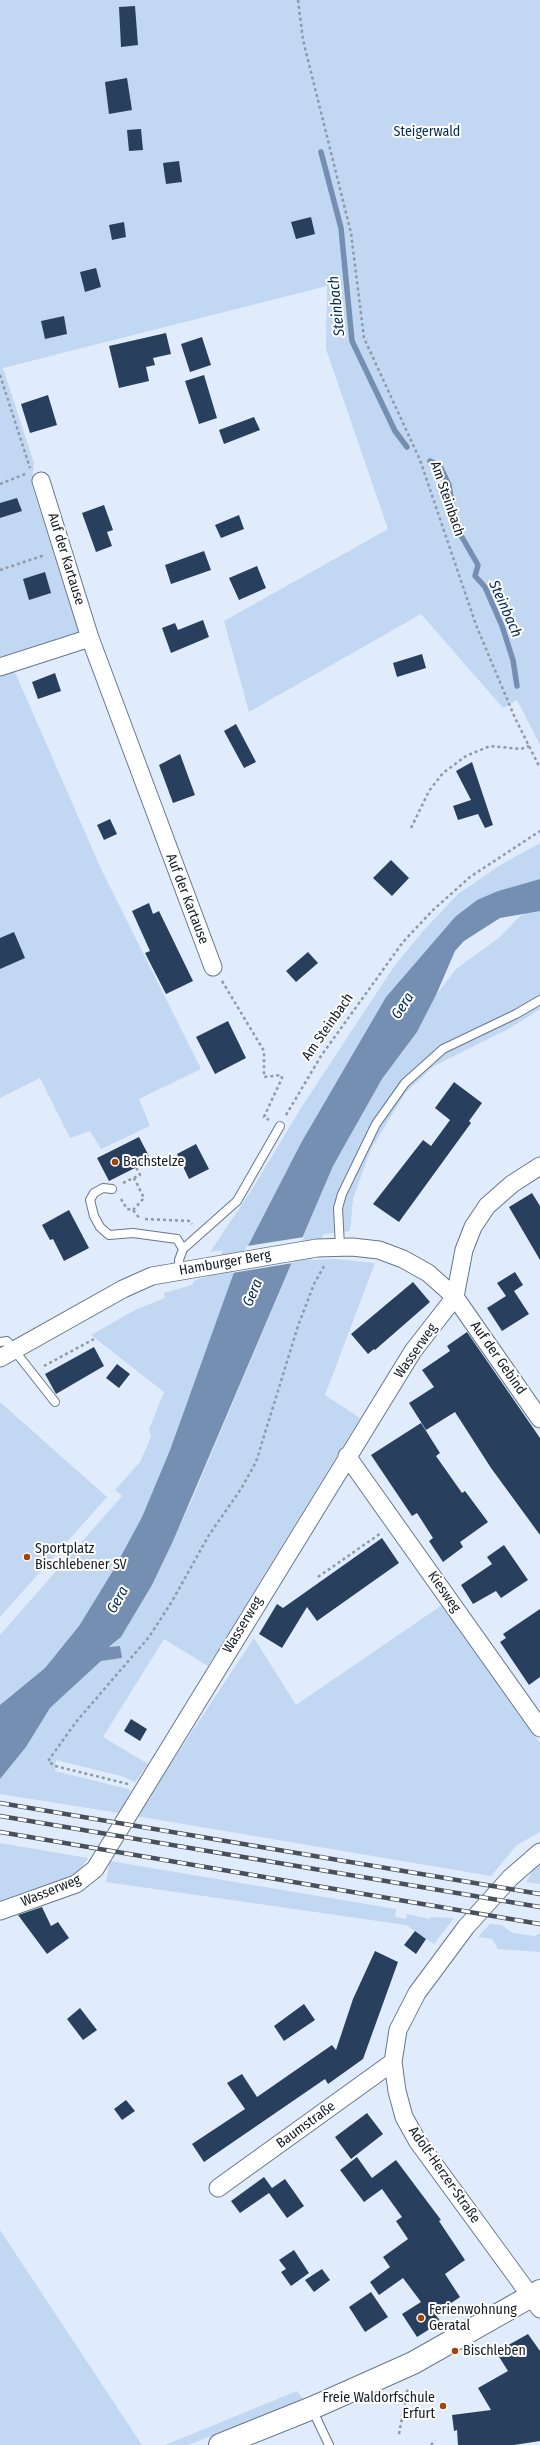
<!DOCTYPE html>
<html>
<head>
<meta charset="utf-8">
<style>
	body { margin:0 }
	canvas { display:block; background:#e0ecfc }
</style>
</head>
<body>
<canvas width="540" height="2445"></canvas>
<script>
const ctx = document.querySelector('canvas').getContext('2d');
ctx.lineJoin = 'round';
function paint(path, color) {
  ctx.fillStyle = color;
  ctx.fill(path, 'evenodd');
}
function toPath(rows) {
  const path = new Path2D();
  for (const r of rows) {
    path.moveTo(r[0], r[1]);
    for (let i = 2; i < r.length; i += 2) path.lineTo(r[i], r[i + 1]);
  }
  return path;
}
function strokePath(path, color, width, dash) {
  ctx.strokeStyle = color;
  ctx.lineWidth = width;
  ctx.lineCap = dash ? 'butt' : 'round';
  ctx.setLineDash(dash || []);
  ctx.stroke(path);
}
function drawText(font, color, halo, rows, align = 'center') {
  ctx.font = font + ' "Fira Sans Condensed",sans-serif';
  ctx.lineWidth = 4;
  ctx.setLineDash([]);
  ctx.textBaseline = 'middle';
  ctx.strokeStyle = halo;
  ctx.fillStyle = color;
  for (const [text, x, y, turn = 0] of rows) {
    ctx.save();
    ctx.translate(x, y);
    ctx.rotate((+turn || 0) * Math.PI / 180);
    ctx.textAlign = isNaN(turn) ? turn : align;
    if (halo) ctx.strokeText(text, 0, 0);
    ctx.fillText(text, 0, 0);
    ctx.restore();
  }
}
paint(toPath([
	[0,0,540,0,540,745,517,700,503,708,421,614,249,712,224,621,388,529,326,349,327,286,3,368,34,463,32,486,80,634,0,658],
	[14,670,102,871,201,1069,139,1099,150,1126,101,1149,90,1131,70,1138,40,1078,0,1098,0,675],
	[540,843,540,879,498,891,477,900,455,917,386,997,301,1143,233,1275,170,1450,142,1517,114,1569,79,1626,45,1668,0,1705,0,1635,122,1496,115,1490,140,1462,151,1437,149,1429,164,1392,91,1335,135,1310,165,1298,164,1293,192,1285,195,1280,210,1276,223,1250,210,1252,251,1191,301,1108,393,968,423,931,458,894,502,864],
	[531,911,540,911,540,1009,512,1027,434,1066,405,1093,370,1151,353,1199,350,1231,324,1234,311,1260,335,1259,375,1263,325,1395,360,1418,208,1666,164,1639,103,1737,148,1764,135,1782,121,1776,56,1760,55,1771,128,1789,131,1791,119,1813,0,1794,0,1779,26,1747,50,1708,101,1661,122,1658,109,1648,121,1637,152,1585,190,1504,333,1166,382,1079,417,1032,436,995,456,969,500,937,520,916],
	[0,1402,107,1497,0,1617],
	[442,1605,540,1743,540,1832,517,1845,491,1876,136,1816,254,1638,296,1705],
	[0,1843,88,1858,78,1874,71,1877,0,1901],
	[110,1861,396,1909,395,1917,406,1919,407,1914,430,1919,430,1917,454,1918,434,1944,406,1925,106,1882],
	[540,1865,540,1884,526,1882,533,1870],
	[490,1924,501,1925,513,1933,535,1936,540,1933,540,1952,498,1949,492,1939,478,1937],
	[0,2230,142,2445,0,2445],
	[297,2391,303,2399,188,2445,165,2445]
]), '#c2d7f2');
paint(toPath([
	[540,879,540,911,500,918,464,941,455,951,436,995,417,1032,382,1079,333,1166,173,1541,152,1585,121,1637,109,1647,120,1646,122,1658,101,1661,50,1708,26,1747,0,1779,0,1705,45,1668,79,1626,114,1569,142,1517,170,1450,233,1275,301,1143,386,997,455,917,477,900,498,891]
]), '#748fb1');
paint(toPath([
	[304,1237,293,1263,232,1273,247,1246]
]), '#e0ecfc');
strokePath(toPath([
	[321,152,341,228,352,341,395,431,407,447],
	[430,461,440,466,449,485,455,525,478,565,475,576,485,587,502,626,513,660,517,686]
]), '#748fb1', 5.5);
paint(toPath([
	[135,6,138,45,121,47,119,7],
	[127,78,132,110,109,114,105,82],
	[141,129,143,150,129,151,127,130],
	[179,161,182,182,166,184,163,163],
	[311,217,315,234,296,239,291,222],
	[124,222,126,237,112,240,109,225],
	[96,268,101,287,85,292,80,272],
	[64,316,67,334,45,339,41,321],
	[166,333,171,354,153,358,155,365,146,367,149,381,119,388,109,346],
	[202,337,211,365,190,372,181,344],
	[204,375,217,418,199,424,185,381],
	[48,395,57,425,30,433,21,404],
	[254,417,260,430,224,444,219,430],
	[17,498,22,511,0,518,0,503],
	[104,505,113,530,107,532,112,546,96,552,82,513],
	[239,515,244,529,221,538,215,525],
	[204,551,211,570,171,584,165,565],
	[257,566,266,588,239,600,229,578],
	[45,572,51,593,29,600,23,579],
	[203,620,209,637,171,653,162,628,175,623,178,630],
	[422,654,426,668,397,677,393,663],
	[55,673,61,691,38,699,32,682],
	[236,724,256,762,244,768,224,731],
	[180,754,195,795,173,803,159,765],
	[472,762,493,825,485,828,478,814,458,820,453,806,471,800,456,771],
	[110,819,117,834,104,840,97,825],
	[391,860,409,878,392,896,373,878],
	[149,903,153,914,159,911,193,981,166,994,145,953,150,951,132,911],
	[14,932,25,958,0,969,0,938],
	[308,952,318,963,296,982,286,971],
	[228,1021,246,1058,215,1074,196,1037],
	[454,1082,482,1103,469,1121,471,1123,399,1222,373,1204,423,1140,431,1146,450,1120,435,1108],
	[139,1137,151,1160,109,1181,97,1158],
	[196,1144,209,1169,189,1179,177,1154],
	[532,1193,540,1206,540,1260,509,1207],
	[69,1210,89,1248,64,1261,53,1239,50,1240,42,1225],
	[515,1272,523,1285,514,1291,529,1314,502,1331,487,1308,506,1296,497,1283],
	[413,1282,430,1302,375,1350,374,1349,368,1354,351,1334],
	[467,1332,540,1438,540,1535,491,1468,455,1412,426,1430,409,1403,434,1387,422,1370,450,1351,447,1346],
	[94,1347,104,1366,56,1394,45,1374],
	[117,1364,130,1374,119,1388,106,1378],
	[421,1423,440,1453,436,1456,462,1493,465,1491,488,1522,460,1542,463,1547,443,1562,429,1541,433,1538,417,1513,412,1516,371,1455],
	[382,1538,399,1563,317,1621,307,1607,282,1648,259,1634,277,1604,283,1608],
	[504,1545,528,1580,501,1598,496,1591,473,1604,461,1585,492,1564,487,1557],
	[540,1609,540,1677,529,1685,500,1642,506,1638,503,1634],
	[131,1719,147,1729,140,1741,124,1731],
	[42,1907,51,1926,58,1922,69,1938,47,1954,18,1915],
	[415,1931,426,1939,416,1954,404,1945],
	[375,1951,398,1962,363,2059,328,2084,325,2079,204,2162,192,2144,245,2109,227,2083,242,2074,257,2097,332,2045,336,2050,353,1999],
	[304,2004,315,2020,284,2041,274,2026],
	[80,2008,97,2030,83,2040,67,2019],
	[126,2100,135,2111,122,2120,114,2109],
	[367,2113,383,2134,351,2159,335,2137],
	[357,2157,372,2178,396,2160,441,2220,439,2221,465,2260,445,2274,460,2297,435,2314,441,2322,417,2337,402,2314,421,2302,403,2278,379,2295,370,2282,390,2267,383,2257,408,2239,396,2221,402,2217,382,2189,364,2202,340,2170],
	[264,2177,272,2188,285,2179,304,2206,287,2218,269,2193,240,2213,231,2201],
	[294,2250,309,2273,291,2286,281,2272,286,2269,279,2260],
	[322,2269,330,2280,314,2292,305,2280],
	[371,2292,388,2317,365,2332,349,2307],
	[528,2334,540,2351,540,2441,514,2445,458,2445,457,2430,454,2431,452,2415,491,2410,478,2388,508,2371,496,2352]
]), '#28405e');
const lane = toPath([
	[112,1189,103,1188,94,1193,90,1200,94,1216,100,1227,109,1235,133,1233,177,1239,183,1249],
	[340,1246,338,1208,342,1194,376,1124,405,1083,443,1049,516,1014,540,1000],
	[180,1271,179,1260,183,1249,237,1201,280,1126],
	[0,1342,7,1341,55,1402],
	[312,2409,329,2445]
]);
const street = toPath([
	[41,481,90,638,213,967],
	[0,667,90,638],
	[455,1297,464,1250,473,1227,487,1206,512,1184,540,1166],
	[0,1358,123,1289,152,1276,317,1248,352,1247,379,1250,403,1259,428,1273,455,1297,540,1419],
	[347,1456,540,1728],
	[540,1852,510,1878,466,1927,417,1993,398,2030,393,2062,397,2091,404,2117,418,2142,540,2309],
	[0,1911,76,1884,95,1869,413,1351,455,1297],
	[218,2188,393,2062]
]);
const secondary = toPath([
	[220,2445,312,2408,413,2363,540,2291]
]);
strokePath(lane, '#65778e', 10);
strokePath(street, '#65778e', 19);
strokePath(secondary, '#65778e', 24);
strokePath(toPath([
	[298,0,303,40,351,233,364,338,420,460,476,625,515,718,540,768],
	[0,375,30,468],
	[0,484,25,474],
	[0,570,45,555],
	[411,828,429,791,443,773,466,756,490,746,521,749,529,746],
	[222,981,264,1051,264,1077,281,1075,282,1078,264,1117,269,1120],
	[286,1115,321,1056,403,942,433,910,470,877,540,831],
	[123,1183,140,1175,135,1165],
	[121,1199,127,1209,133,1210,140,1219],
	[133,1210,144,1198,134,1178],
	[145,1219,190,1221,192,1224],
	[44,1366,94,1339],
	[318,1577,381,1533],
	[128,1784,55,1766,48,1761,76,1722,149,1637,171,1603,209,1535,241,1489,256,1462,298,1326,314,1284,324,1266],
	[399,2434,408,2387],
	[431,2445,435,2440]
]), '#8f9aa7', 2.5, [3, 3]);
strokePath(lane, '#fff', 8);
strokePath(street, '#fff', 17);
strokePath(secondary, '#fff', 22);
const rail = toPath([
	[0,1803,540,1894],
	[0,1816,540,1907],
	[0,1832,540,1924]
]);
strokePath(rail, '#47505b', 4.5);
strokePath(rail, '#fff', 3, [9]);
for (const [x, y, r, color] of [
	[115,1162,4,"#a6430a"],
	[27,1557,4,"#a6430a"],
	[421,2318,4,"#a6430a"],
	[455,2351,4,"#a6430a"],
	[443,2406,4,"#a6430a"]
]) {
  const dot = new Path2D();
  dot.arc(x, y, r, 0, 2 * Math.PI);
  ctx.fillStyle = color;
  ctx.fill(dot);
  strokePath(dot, '#fff', 1.5);
}
drawText('14px', '#032d58', '#fff', [
	["Steigerwald",427,132]
]);
drawText('14px', '#141c25', '#fff', [
	["Am Steinbach",447,499,71],
	["Auf der Kartause",66,559,73],
	["Auf der Kartause",187,899,69],
	["Am Steinbach",328,1027,-55],
	["Hamburger Berg",225,1263,-10],
	["Wasserweg",416,1351,-55],
	["Auf der Gebind",498,1358,55],
	["Kiesweg",444,1592,55],
	["Wasserweg",243,1625,-59],
	["Wasserweg",51,1891,-22],
	["Baumstraße",306,2125,-36],
	["Adolf-Herzer-Straße",444,2175,55]
]);
drawText('14px', '#141c25', '#fff', [
	["Bachstelze",123,1162],
	["Sportplatz",35,1549],
	["Bischlebener SV",35,1565],
	["Ferienwohnung",429,2310],
	["Geratal",429,2326],
	["Bischleben",463,2351],
	["Freie Waldorfschule",435,2398,"right"],
	["Erfurt",435,2414,"right"]
], 'left');
drawText('italic 15px', '#022b56', '#fff', [
	["Steinbach",337,306,-96],
	["Steinbach",505,609,66],
	["Gera",403,1006,-57],
	["Gera",253,1293,-67],
	["Gera",118,1600,-61]
]);
</script>
</body>
</html>
